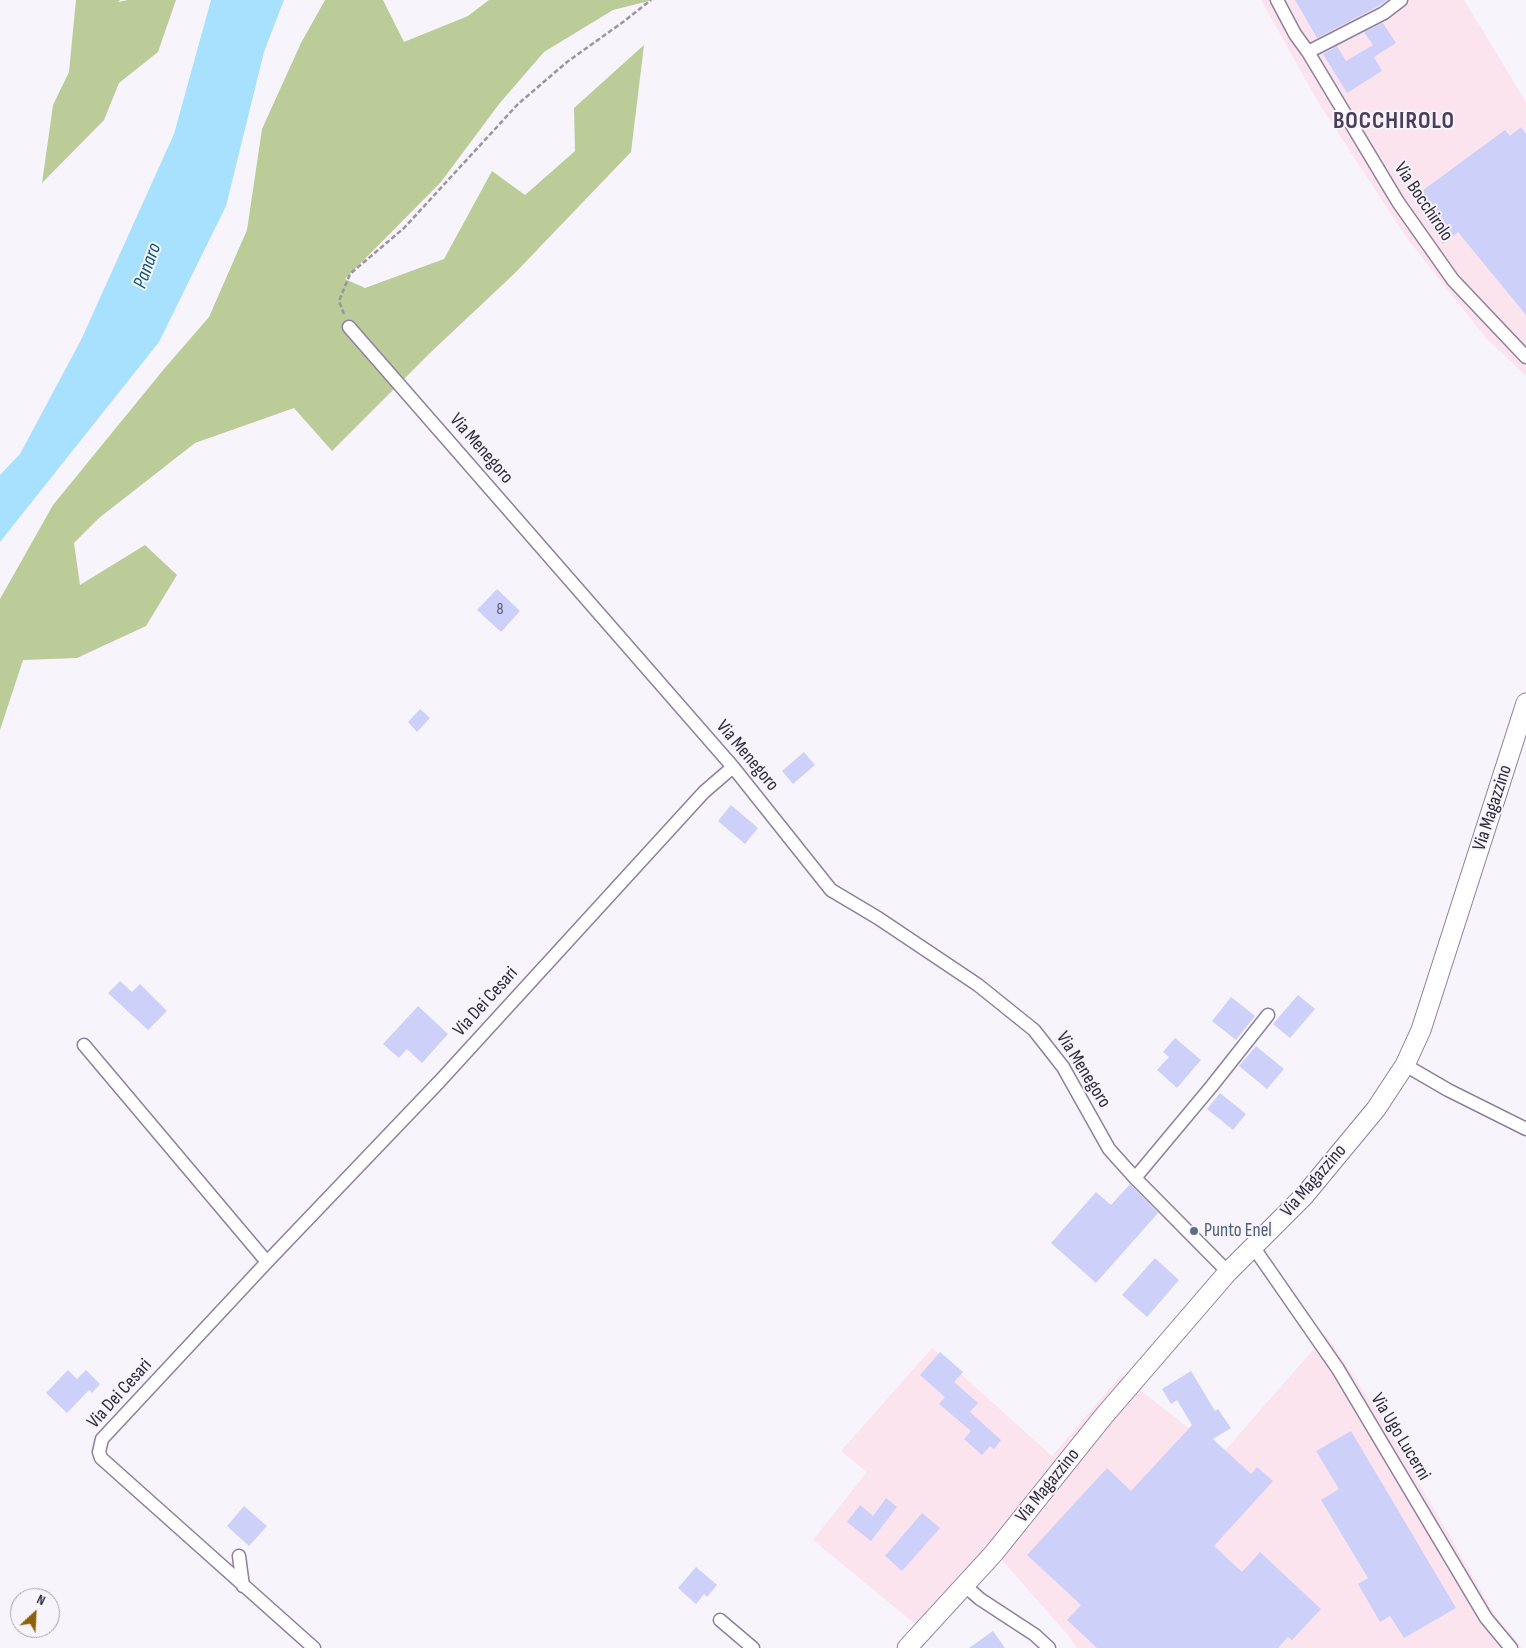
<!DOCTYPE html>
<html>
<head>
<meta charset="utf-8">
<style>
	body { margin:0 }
	#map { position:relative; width:1526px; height:1648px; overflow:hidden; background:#f7f4fb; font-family:"Sofia Sans Condensed",sans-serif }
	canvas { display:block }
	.north { position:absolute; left:10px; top:1588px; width:50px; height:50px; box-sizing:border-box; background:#f7f4fb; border:1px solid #a7a4ad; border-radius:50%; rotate:25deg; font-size:14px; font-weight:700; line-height:20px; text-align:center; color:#302b38 }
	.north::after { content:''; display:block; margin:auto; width:18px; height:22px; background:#8e6208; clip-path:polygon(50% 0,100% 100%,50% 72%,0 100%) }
</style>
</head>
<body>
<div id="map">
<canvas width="1526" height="1648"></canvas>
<div class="north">N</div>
</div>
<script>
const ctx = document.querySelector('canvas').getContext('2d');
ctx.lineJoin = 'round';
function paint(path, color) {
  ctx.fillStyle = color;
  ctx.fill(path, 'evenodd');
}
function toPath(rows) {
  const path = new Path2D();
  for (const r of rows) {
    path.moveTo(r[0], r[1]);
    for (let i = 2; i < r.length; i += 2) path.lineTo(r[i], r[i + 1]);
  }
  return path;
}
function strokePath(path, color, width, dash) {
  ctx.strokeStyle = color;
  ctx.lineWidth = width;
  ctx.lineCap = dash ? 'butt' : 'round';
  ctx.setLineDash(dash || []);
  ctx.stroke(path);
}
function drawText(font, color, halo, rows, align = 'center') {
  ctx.font = font + ' "Sofia Sans Condensed",sans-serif';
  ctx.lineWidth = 4;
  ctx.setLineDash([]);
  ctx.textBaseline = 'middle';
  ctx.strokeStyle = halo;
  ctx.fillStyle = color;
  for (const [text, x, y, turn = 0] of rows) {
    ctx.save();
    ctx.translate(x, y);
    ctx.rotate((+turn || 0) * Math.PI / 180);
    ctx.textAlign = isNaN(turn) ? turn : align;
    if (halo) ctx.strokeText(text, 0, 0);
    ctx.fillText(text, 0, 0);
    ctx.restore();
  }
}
paint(toPath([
	[1261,0,1464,0,1526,102,1526,376,1485,337,1406,237,1318,102],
	[1326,1335,1382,1419,1495,1615,1522,1648,1077,1648,1067,1634,993,1550,920,1628,813,1540,867,1472,841,1451,932,1348,1052,1456,1121,1375,1222,1454]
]), '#fce4ef');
paint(toPath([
	[76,0,120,0,118,2,128,0,176,0,158,52,119,83,104,120,42,183,53,105,69,72],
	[325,0,383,0,404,42,468,16,489,0,653,0,613,10,544,52,499,104,441,182,345,279,365,288,444,259,492,171,525,195,575,151,574,108,644,45,631,152,514,274,431,352,332,451,294,408,195,443,99,518,74,543,80,585,145,545,177,575,146,626,77,658,23,660,0,730,0,599,53,505,164,369,209,317,247,230,262,129,301,43]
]), '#bc9');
paint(toPath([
	[211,0,284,0,264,52,226,206,159,342,0,542,0,475,20,454,81,340,174,134]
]), '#a7e1fd');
paint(toPath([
	[1295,0,1388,0,1373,9,1317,38],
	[1383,23,1396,43,1374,57,1382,71,1347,93,1323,54,1337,46,1346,61,1373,45,1364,32],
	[1521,127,1526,134,1526,315,1458,232,1443,244,1415,196,1505,130,1510,136],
	[497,589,520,611,501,632,477,610],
	[420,709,430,718,417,732,408,722],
	[804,752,815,765,793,784,782,771],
	[731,805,758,828,745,844,718,821],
	[120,981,132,992,140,984,167,1011,148,1030,108,993],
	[1298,995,1315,1009,1290,1038,1273,1024],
	[1231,997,1255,1016,1236,1040,1212,1021],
	[418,1006,448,1034,422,1063,407,1049,399,1058,383,1044],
	[1175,1038,1201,1060,1177,1088,1157,1070,1169,1057,1163,1052],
	[1256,1046,1284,1069,1267,1089,1239,1066],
	[1220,1093,1246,1114,1233,1130,1207,1109],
	[1130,1184,1158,1213,1096,1283,1051,1243,1096,1192,1111,1205],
	[1155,1258,1179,1280,1147,1317,1122,1295],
	[940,1352,963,1372,954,1382,978,1403,970,1412,1001,1440,994,1449,990,1446,982,1455,964,1439,971,1431,939,1404,945,1397,920,1375],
	[68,1370,77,1379,86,1370,100,1384,92,1393,89,1390,67,1413,46,1393],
	[1191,1371,1215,1411,1218,1409,1231,1428,1213,1439,1251,1474,1257,1467,1273,1481,1214,1546,1242,1572,1260,1552,1321,1609,1292,1640,1288,1637,1278,1648,1097,1648,1067,1620,1081,1605,1027,1555,1107,1468,1131,1491,1192,1425,1177,1400,1171,1404,1162,1389],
	[1351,1431,1456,1608,1404,1638,1390,1616,1380,1622,1358,1584,1368,1578,1321,1500,1339,1489,1316,1451],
	[886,1498,897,1507,871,1541,847,1522,860,1505,873,1516],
	[244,1506,267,1526,249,1546,227,1526],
	[922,1513,940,1528,902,1571,885,1556],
	[696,1567,717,1585,707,1597,704,1594,696,1604,678,1588],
	[993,1631,1005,1648,969,1648]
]), '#cdd1fa');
const street = toPath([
	[1277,0,1295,34,1308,52,1398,202,1453,280,1526,357],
	[1308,52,1384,13,1401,0],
	[349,327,733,767,831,890,878,918,978,985,1034,1030,1063,1067,1109,1149,1135,1178,1228,1272],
	[84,1045,267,1262],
	[1405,1065,1448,1090,1526,1129],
	[1135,1178,1211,1087,1268,1015],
	[1254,1248,1338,1369,1486,1618,1511,1648],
	[239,1556,243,1586],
	[964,1585,980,1599,1035,1635,1049,1648],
	[720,1620,753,1648],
	[314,1648,101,1458,99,1452,102,1439,267,1262,439,1082,704,792,733,767]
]);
const secondary = toPath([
	[907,1648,994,1553,1103,1417,1228,1272,1304,1196,1376,1109,1405,1065,1421,1030,1526,703]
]);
strokePath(street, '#8d809f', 15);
strokePath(secondary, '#8d809f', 21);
strokePath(toPath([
	[344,314,339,301,350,274,404,228,518,104,567,62,623,22,651,0]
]), '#9a96a0', 2.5, [5, 2.5]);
strokePath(street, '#fff', 12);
strokePath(secondary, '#fff', 19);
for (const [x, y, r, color] of [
	[1194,1231,5,"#5c6f8a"]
]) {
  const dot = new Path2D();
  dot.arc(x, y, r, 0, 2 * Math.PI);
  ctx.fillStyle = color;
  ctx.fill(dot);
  strokePath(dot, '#f7f4fb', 2);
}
drawText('16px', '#575468', null, [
	["8",500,610]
]);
drawText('19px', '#302b38', '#f7f4fb', [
	["Via Bocchirolo",1423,202,56],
	["Via Menegoro",481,449,49],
	["Via Menegoro",747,756,50],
	["Via Magazzino",1493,808,-72],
	["Via Dei Cesari",486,1002,-48],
	["Via Menegoro",1083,1070,58],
	["Via Magazzino",1314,1181,-49],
	["Via Dei Cesari",120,1394,-48],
	["Via Ugo Lucerni",1400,1437,59],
	["Via Magazzino",1048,1486,-51]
]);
drawText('19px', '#4e5e75', '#f7f4fb', [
	["Punto Enel",1204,1231]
], 'left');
drawText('italic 20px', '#0c5773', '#f7f4fb', [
	["Panaro",148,266,-70]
]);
ctx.letterSpacing = '1px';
drawText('bold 24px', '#4a3f5a', '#f7f4fb', [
	["BOCCHIROLO",1394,122]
]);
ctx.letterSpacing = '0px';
</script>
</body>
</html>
